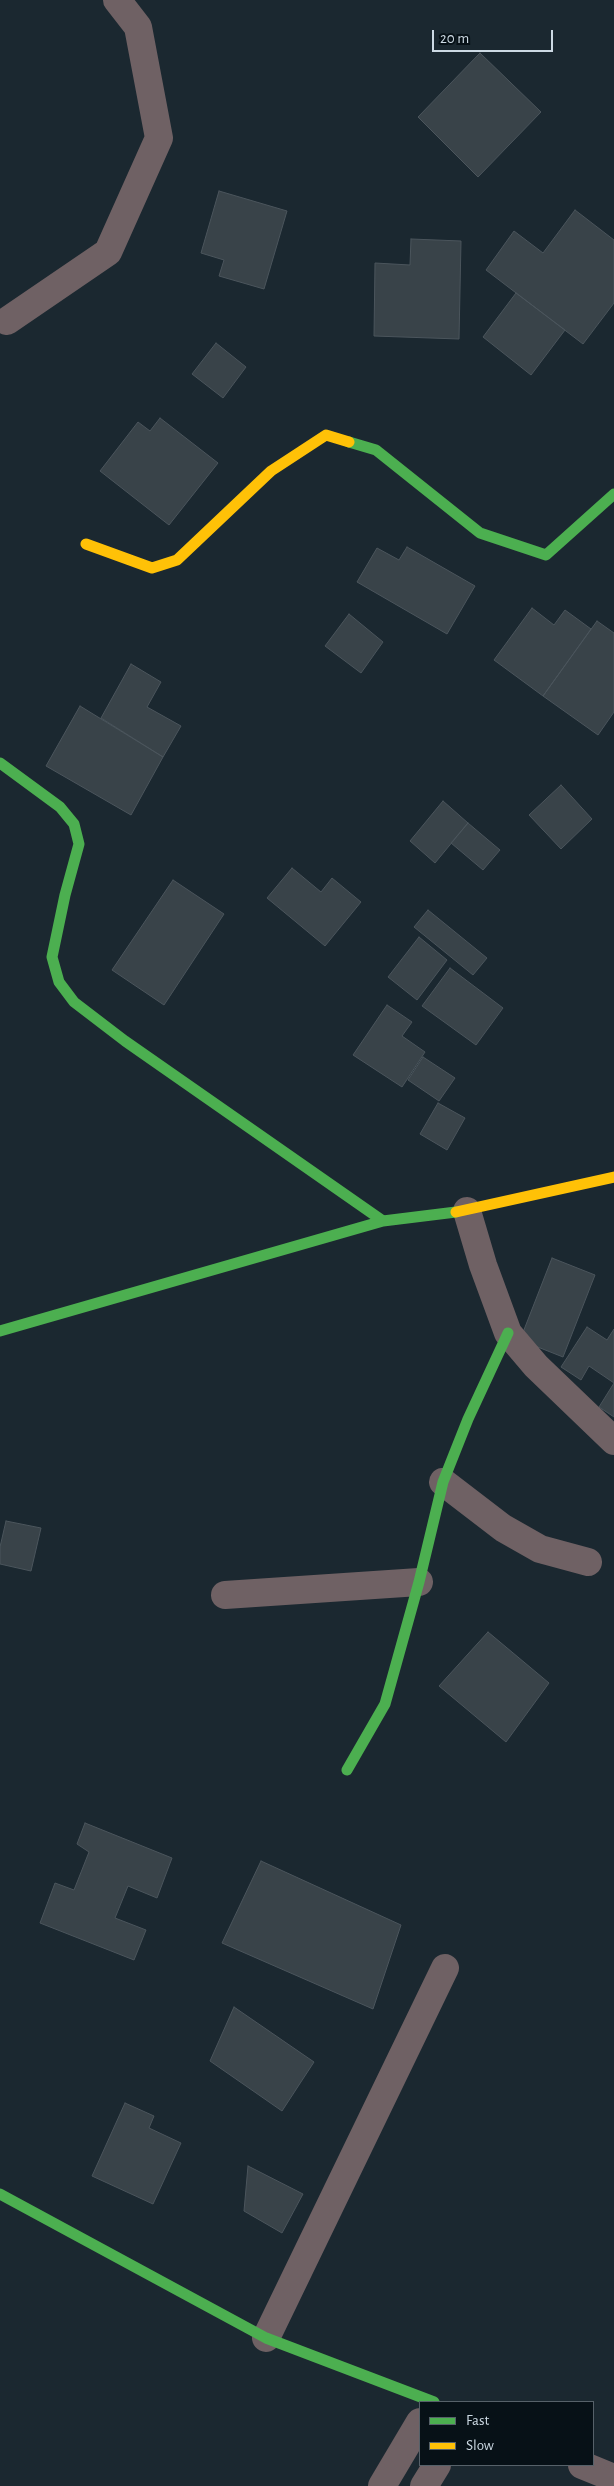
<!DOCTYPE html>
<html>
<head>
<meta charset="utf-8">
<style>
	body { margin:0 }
	#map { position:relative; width:614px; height:2486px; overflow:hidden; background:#1b2830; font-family:"Alegreya Sans",sans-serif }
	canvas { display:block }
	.legend { position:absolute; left:419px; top:2401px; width:175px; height:65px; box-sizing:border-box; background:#071117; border:1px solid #566169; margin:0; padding:6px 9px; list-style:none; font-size:15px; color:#cddae4 }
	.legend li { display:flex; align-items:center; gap:10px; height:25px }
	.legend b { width:25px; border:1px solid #566169 }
	.scale { position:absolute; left:432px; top:30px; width:121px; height:22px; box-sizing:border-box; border:2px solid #cddae4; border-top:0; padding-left:6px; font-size:15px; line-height:18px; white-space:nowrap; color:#cddae4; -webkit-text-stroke:4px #071117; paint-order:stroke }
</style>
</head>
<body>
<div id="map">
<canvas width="614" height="2486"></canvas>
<ul class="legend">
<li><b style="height:6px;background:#4caf50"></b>Fast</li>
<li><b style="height:6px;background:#ffc107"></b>Slow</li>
</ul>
<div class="scale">20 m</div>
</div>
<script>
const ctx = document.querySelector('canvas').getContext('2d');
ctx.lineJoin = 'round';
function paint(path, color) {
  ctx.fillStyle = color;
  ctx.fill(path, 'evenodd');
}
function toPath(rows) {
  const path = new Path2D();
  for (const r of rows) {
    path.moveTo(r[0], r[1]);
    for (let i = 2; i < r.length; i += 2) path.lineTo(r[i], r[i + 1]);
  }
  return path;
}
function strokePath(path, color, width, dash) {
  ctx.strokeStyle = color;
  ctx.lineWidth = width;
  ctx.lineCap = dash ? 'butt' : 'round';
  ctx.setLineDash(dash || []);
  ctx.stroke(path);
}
const building = toPath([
	[480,53,541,112,478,177,418,117,480,53],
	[219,191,287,211,264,289,219,276,224,260,201,253,219,191],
	[575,210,614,240,614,303,583,344,486,270,514,231,543,253,575,210],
	[411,239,461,241,459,339,374,336,375,263,410,265,411,239],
	[516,293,565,330,531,375,483,337,516,293],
	[216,343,246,367,223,398,192,374,216,343],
	[160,418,218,463,169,525,100,471,138,422,150,431,160,418],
	[407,547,475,586,447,634,357,582,377,548,399,560,407,547],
	[532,608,554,625,565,610,591,629,543,696,494,660,532,608],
	[349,614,383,642,361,673,325,646,349,614],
	[597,621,614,633,614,712,598,735,543,696,597,621],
	[131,664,161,682,147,707,181,726,163,757,101,718,131,664],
	[80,706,163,757,131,815,46,766,80,706],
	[561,785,592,819,561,849,529,815,561,785],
	[443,801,468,823,435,863,410,841,443,801],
	[468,823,500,850,483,870,451,843,468,823],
	[292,868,321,892,332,878,361,902,325,946,267,898,292,868],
	[173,880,224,914,164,1005,112,970,173,880],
	[428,910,487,958,473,975,414,927,428,910],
	[419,937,447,960,417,1000,388,977,419,937],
	[450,968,503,1008,476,1045,422,1006,450,968],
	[387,1005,412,1022,402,1036,425,1052,402,1087,353,1055,387,1005],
	[423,1057,455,1078,439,1101,408,1080,423,1057],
	[438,1103,465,1118,447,1150,420,1134,438,1103],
	[552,1258,595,1275,563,1357,520,1340,552,1258],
	[587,1327,607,1340,614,1329,614,1383,589,1366,581,1380,561,1367,587,1327],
	[614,1383,614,1417,599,1407,614,1383],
	[6,1521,41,1528,31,1571,0,1564,0,1547,6,1521],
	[488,1632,549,1683,506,1742,439,1686,488,1632],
	[85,1823,172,1858,157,1898,128,1886,115,1918,146,1930,134,1960,40,1923,55,1883,74,1890,89,1852,77,1844,85,1823],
	[261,1861,401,1925,373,2009,222,1943,261,1861],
	[234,2007,314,2062,282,2111,210,2061,234,2007],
	[125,2103,154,2116,149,2128,181,2143,153,2204,92,2176,125,2103],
	[248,2166,303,2194,282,2233,244,2211,248,2166]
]);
paint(building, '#394349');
strokePath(building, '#4b555c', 1);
strokePath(toPath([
	[7,321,108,252,159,138,138,27,117,0],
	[467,1211,483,1265,508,1333,536,1366,614,1441],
	[443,1482,503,1528,540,1549,588,1562],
	[225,1595,419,1582],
	[266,2338,445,1968],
	[582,2465,614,2478],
	[382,2486,420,2422],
	[424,2486,437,2465]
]), '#6f6164', 28);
strokePath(toPath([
	[349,442,376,450,480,533,546,555,614,494],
	[0,763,60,807,74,824,79,844,65,895,52,957,59,982,74,1002,125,1041,383,1221],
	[0,1331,383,1221,456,1212],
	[347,1770,385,1704,419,1582,443,1482,468,1419,508,1333],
	[0,2194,266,2338,434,2402]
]), '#4caf50', 11);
strokePath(toPath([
	[86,544,152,568,177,560,271,471,326,435,349,442],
	[456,1212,614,1177]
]), '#ffc107', 11);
</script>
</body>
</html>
